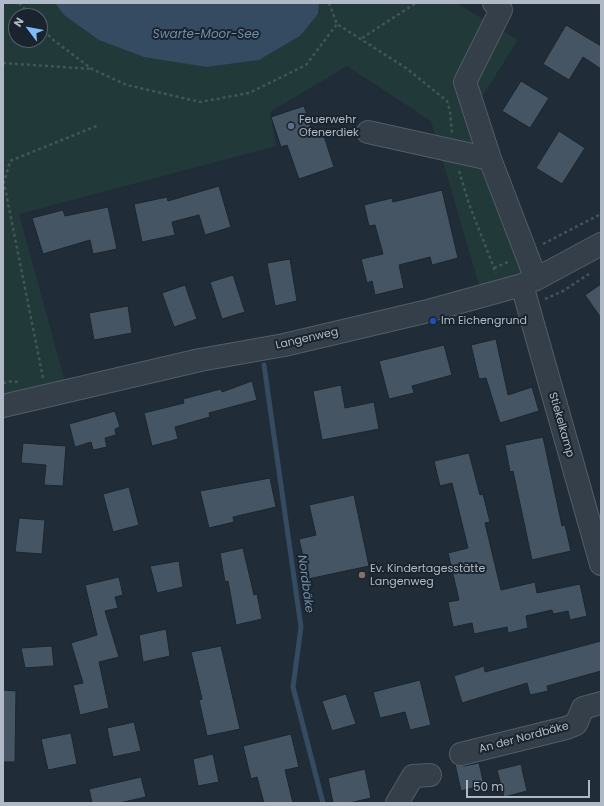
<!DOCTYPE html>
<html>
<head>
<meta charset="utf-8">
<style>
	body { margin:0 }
	#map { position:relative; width:604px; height:806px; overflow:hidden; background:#202d39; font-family:Poppins,sans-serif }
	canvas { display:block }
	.frame { position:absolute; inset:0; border:4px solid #afbac6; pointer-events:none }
	.north { position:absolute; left:8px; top:8px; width:40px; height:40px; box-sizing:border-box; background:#1a242e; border:1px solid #56606b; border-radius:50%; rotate:302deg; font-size:11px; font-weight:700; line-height:16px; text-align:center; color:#afbac6 }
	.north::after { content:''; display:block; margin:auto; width:14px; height:18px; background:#80baf9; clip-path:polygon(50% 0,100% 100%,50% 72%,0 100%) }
	.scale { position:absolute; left:466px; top:780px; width:124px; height:18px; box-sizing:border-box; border:2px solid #afbac6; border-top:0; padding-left:5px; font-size:12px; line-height:14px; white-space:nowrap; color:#afbac6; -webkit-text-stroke:3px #1a242e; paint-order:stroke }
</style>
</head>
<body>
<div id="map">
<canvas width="604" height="806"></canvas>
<div class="frame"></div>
<div class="north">N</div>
<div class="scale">50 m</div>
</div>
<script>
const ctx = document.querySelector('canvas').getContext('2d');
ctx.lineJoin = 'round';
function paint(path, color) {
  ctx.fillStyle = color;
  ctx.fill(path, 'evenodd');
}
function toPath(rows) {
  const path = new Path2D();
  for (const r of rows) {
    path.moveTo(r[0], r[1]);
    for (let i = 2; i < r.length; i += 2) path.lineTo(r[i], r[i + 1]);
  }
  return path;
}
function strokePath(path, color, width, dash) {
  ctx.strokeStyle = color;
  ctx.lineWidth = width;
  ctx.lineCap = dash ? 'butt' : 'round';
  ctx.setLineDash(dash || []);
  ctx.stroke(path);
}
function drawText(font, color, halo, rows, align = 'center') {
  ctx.font = font + ' Poppins,sans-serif';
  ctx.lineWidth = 4;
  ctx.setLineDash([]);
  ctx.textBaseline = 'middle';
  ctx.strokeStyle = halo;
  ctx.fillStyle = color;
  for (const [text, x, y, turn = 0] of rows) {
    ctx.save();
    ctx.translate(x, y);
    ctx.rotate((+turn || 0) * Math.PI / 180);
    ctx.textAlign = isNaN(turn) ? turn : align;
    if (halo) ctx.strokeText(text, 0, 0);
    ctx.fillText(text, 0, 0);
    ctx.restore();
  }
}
paint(toPath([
	[3,3,55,3,64,15,207,67,259,60,300,36,318,14,319,3,456,3,518,40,479,101,530,281,482,295,431,121,347,66,270,112,276,146,19,214,65,382,3,396],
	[16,16,40,16,40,40,16,40]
]), '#22393a');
paint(toPath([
	[55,3,319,3,318,14,300,36,259,60,207,67,144,57,99,40,64,15]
]), '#344b61');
strokePath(toPath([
	[264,365,301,627,293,687,323,803]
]), '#344b61', 5);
const building = toPath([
	[566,25,601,46,601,69,583,57,569,80,543,64,566,25],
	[521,81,549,98,530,128,502,111,521,81],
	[304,106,314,136,323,133,334,167,299,179,287,145,281,147,271,117,304,106],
	[559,131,585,148,562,184,536,168,559,131],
	[219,186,231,227,205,235,199,215,172,222,175,235,142,242,134,204,167,197,168,201,219,186],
	[442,190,458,258,432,265,430,257,399,265,404,288,375,295,372,281,367,283,361,259,383,254,375,225,369,226,364,205,392,198,393,202,442,190],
	[108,207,117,249,93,254,90,240,43,254,32,218,63,210,65,216,108,207],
	[290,259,297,301,275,306,267,263,290,259],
	[233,275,245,312,222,319,210,282,233,275],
	[601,284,601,318,585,295,601,284],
	[185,285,197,319,174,327,162,293,185,285],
	[128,306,132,333,94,340,89,313,128,306],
	[496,339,508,395,532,387,539,411,500,423,486,378,479,379,471,345,496,339],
	[444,345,452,375,412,386,414,393,389,399,379,361,444,345],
	[252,381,257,400,209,413,210,417,175,427,178,439,152,446,144,413,184,403,183,399,221,389,222,392,252,381],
	[341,385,345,408,374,402,379,429,322,440,313,391,341,385],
	[115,411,120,427,115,429,116,435,105,438,107,447,93,450,91,442,75,447,69,424,115,411],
	[543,437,562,526,565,525,571,551,532,560,513,471,510,472,505,445,543,437],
	[23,443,66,446,63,486,44,485,46,465,21,463,23,443],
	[469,453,480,495,483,494,490,522,485,523,501,590,535,582,537,593,580,584,587,616,570,620,568,611,553,614,552,610,526,616,528,628,508,633,507,627,474,634,472,623,453,627,448,602,459,600,448,553,468,548,452,483,440,486,434,461,469,453],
	[270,478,276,507,233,517,234,522,209,528,200,491,270,478],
	[129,487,139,525,113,532,103,494,129,487],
	[354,495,369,566,308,579,299,539,316,535,309,505,354,495],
	[19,518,45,520,42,554,15,552,19,518],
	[243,548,254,595,257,594,262,619,236,625,228,581,225,582,220,553,243,548],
	[179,561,183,587,157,593,150,566,179,561],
	[119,577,123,595,115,597,118,608,105,611,119,657,99,662,109,708,80,715,73,685,83,683,71,643,97,635,85,585,119,577],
	[166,629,170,656,143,662,139,635,166,629],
	[601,641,601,671,547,686,548,691,530,695,527,683,462,703,454,676,484,666,485,672,601,641],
	[52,646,54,666,25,668,21,648,52,646],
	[221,646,240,729,207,736,199,700,202,699,191,652,221,646],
	[420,680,431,725,410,730,405,712,380,718,373,692,420,680],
	[3,690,16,691,15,762,3,762,3,690],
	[346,694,356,724,332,731,322,701,346,694],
	[134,722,141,751,113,757,107,728,134,722],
	[71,733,77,764,48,770,41,739,71,733],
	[291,734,299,767,285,770,293,803,264,803,257,777,251,779,243,746,291,734],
	[213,754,219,782,198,786,193,759,213,754],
	[479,763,484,785,461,791,455,764,464,766,479,763],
	[521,764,527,791,504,797,497,770,521,764],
	[365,769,371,798,349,803,333,803,328,778,365,769],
	[141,777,146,797,119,803,92,803,89,789,141,777]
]);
paint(building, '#465563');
strokePath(building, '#1b2630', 1);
const minor = toPath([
	[494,3,501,10,465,82,490,159,536,279],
	[368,132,490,159],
	[522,285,601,564],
	[3,406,200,360,284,345,424,312,522,285,536,279,601,244],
	[461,754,566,728,576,724,583,708,601,703],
	[397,803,413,776,430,775]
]);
strokePath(minor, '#525d67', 24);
strokePath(toPath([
	[19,3,31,16],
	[329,3,337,24,406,68,447,101,450,111,452,133],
	[40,26,52,39,92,69,127,85,200,102,249,93,306,65,337,24],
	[362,38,416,3],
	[3,63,92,69],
	[459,171,469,204,496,273],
	[543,244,601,214],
	[494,268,510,261],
	[545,299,563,291,589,274],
	[43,378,4,183,10,161,99,125],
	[3,383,13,381,18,382]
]), '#405657', 2.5, [3, 3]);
strokePath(minor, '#343f49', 22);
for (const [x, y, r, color] of [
	[291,126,4,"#5c6f8a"],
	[433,321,4,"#1a4fb4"],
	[362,575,4,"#8d6e63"]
]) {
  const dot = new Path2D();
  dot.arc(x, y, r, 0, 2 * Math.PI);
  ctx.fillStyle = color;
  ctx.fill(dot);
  strokePath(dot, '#1a242e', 1.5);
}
drawText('11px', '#afbac6', '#1a242e', [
	["Feuerwehr",299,120],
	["Ofenerdiek",299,133],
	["Im Eichengrund",441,321],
	["Ev. Kindertagesstätte",370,569],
	["Langenweg",370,582]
], 'left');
drawText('11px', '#afbac6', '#1a242e', [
	["Langenweg",307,339,-13],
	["Stiekelkamp",561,425,74],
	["An der Nordbäke",524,738,-15]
]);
drawText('italic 12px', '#6f8eaa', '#1a242e', [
	["Swarte-Moor-See",206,35],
	["Nordbäke",305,584,82]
]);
</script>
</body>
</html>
